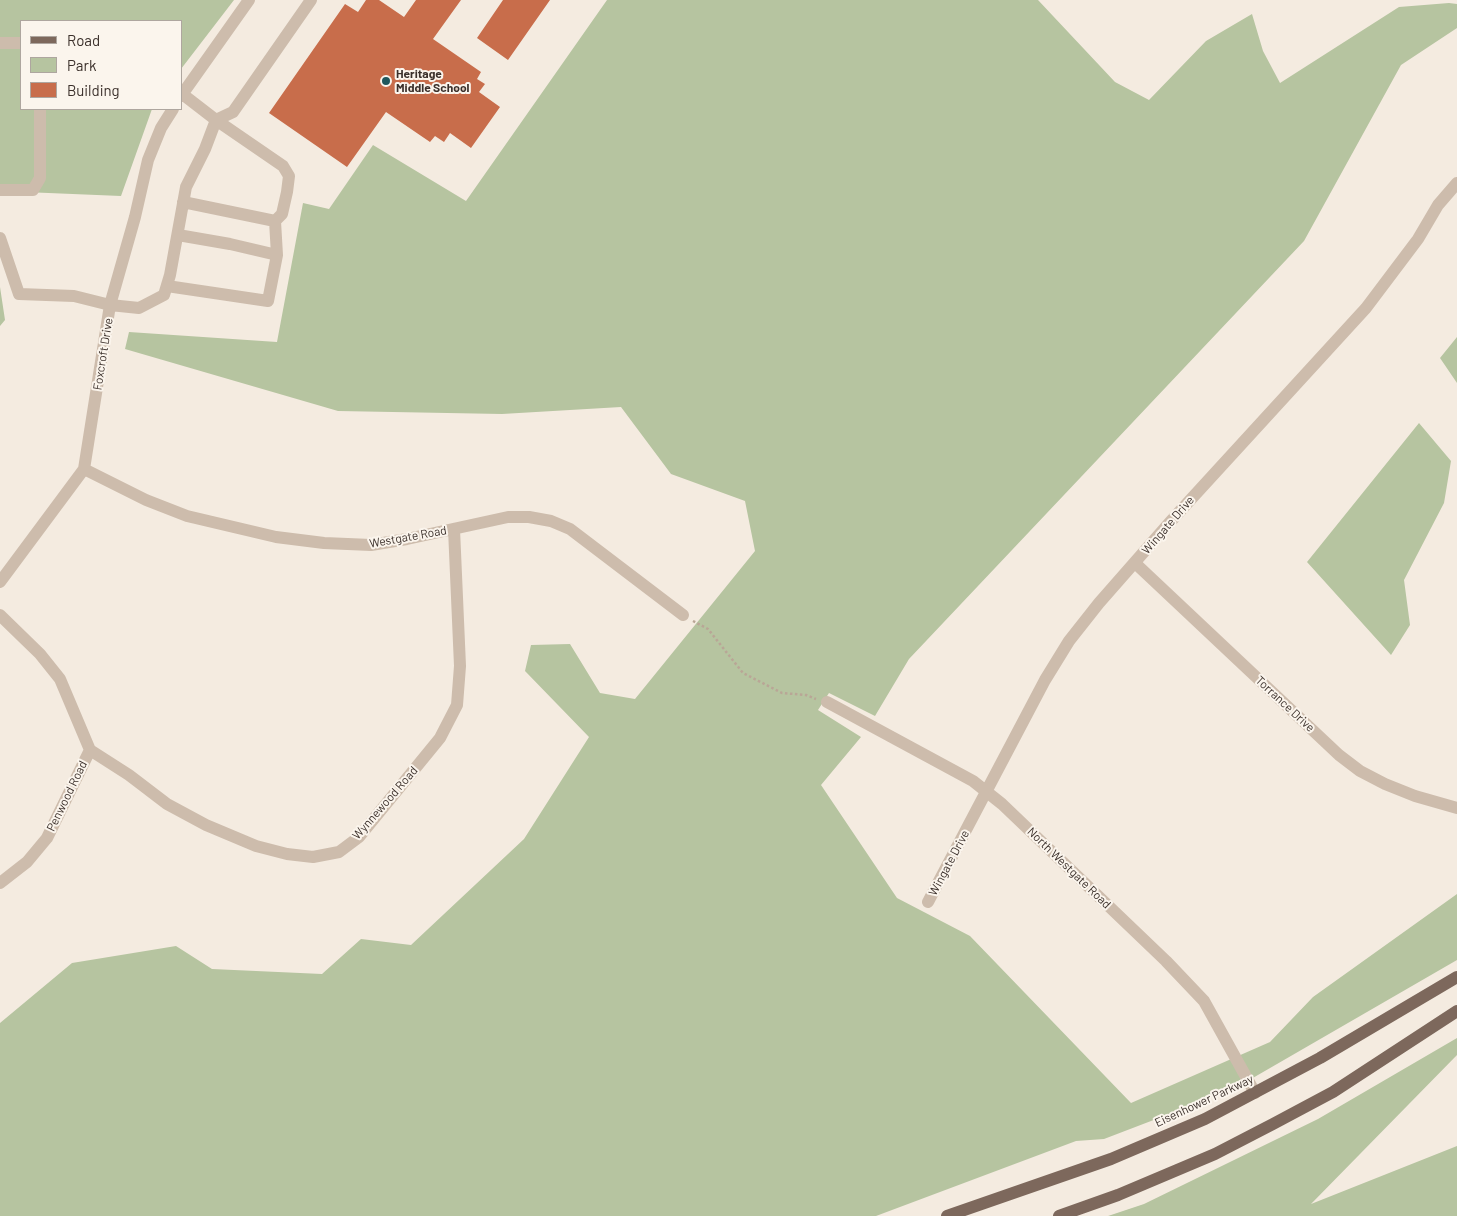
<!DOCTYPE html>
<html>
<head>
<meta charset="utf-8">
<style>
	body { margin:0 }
	#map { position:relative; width:1457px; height:1216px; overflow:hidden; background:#f4ebe0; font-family:Barlow,sans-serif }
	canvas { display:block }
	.legend { position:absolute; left:20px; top:20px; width:162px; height:90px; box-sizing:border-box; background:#fbf5ed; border:1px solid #aea69f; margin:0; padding:6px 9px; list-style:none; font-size:15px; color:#3b302b }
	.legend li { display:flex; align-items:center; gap:10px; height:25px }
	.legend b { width:25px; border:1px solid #aea69f }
</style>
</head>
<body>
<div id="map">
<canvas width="1457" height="1216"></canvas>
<ul class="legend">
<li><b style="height:6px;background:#7d685c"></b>Road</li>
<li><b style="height:14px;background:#b6c4a0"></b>Park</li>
<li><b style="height:14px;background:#c86d4b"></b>Building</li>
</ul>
</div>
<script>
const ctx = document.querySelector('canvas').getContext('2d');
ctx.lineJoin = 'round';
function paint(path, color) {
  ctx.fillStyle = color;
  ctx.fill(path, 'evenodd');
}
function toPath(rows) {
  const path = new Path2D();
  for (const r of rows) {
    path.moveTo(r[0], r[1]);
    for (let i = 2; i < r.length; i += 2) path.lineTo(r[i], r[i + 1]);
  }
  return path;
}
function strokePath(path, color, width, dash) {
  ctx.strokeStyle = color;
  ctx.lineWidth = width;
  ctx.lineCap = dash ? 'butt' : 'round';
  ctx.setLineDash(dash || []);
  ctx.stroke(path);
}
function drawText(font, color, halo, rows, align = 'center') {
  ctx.font = font + ' Barlow,sans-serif';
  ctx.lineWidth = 4;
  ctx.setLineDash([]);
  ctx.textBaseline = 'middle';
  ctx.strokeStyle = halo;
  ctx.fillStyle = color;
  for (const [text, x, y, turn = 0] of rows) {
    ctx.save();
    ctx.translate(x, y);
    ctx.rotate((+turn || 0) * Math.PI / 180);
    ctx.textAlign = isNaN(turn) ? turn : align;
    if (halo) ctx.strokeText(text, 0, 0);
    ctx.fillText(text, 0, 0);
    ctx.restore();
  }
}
paint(toPath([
	[0,0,234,0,181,69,181,21,21,21,21,109,152,109,121,196,0,191],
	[607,0,1038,0,1115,82,1149,100,1206,41,1252,14,1263,51,1280,83,1399,7,1449,3,1457,4,1457,28,1401,65,1304,241,909,659,875,716,829,693,818,710,861,737,821,785,897,898,970,936,1131,1103,1270,1042,1313,997,1457,894,1457,960,1232,1090,1104,1139,1076,1141,876,1216,0,1216,0,1023,72,963,176,946,212,969,322,974,361,939,411,945,524,839,589,737,525,671,531,645,570,644,600,693,635,699,755,551,745,501,671,474,621,407,502,414,338,411,125,349,129,332,277,342,303,203,329,209,373,145,466,201],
	[0,287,5,320,0,326],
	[1457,337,1457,383,1440,358],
	[1419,423,1451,461,1444,503,1404,580,1410,625,1391,655,1307,562],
	[1457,1038,1457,1055,1311,1204,1457,1146,1457,1216,1108,1216,1144,1204,1318,1119]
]), '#b6c4a0');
paint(toPath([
	[366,0,379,0,404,17,416,0,461,0,433,39,481,72,477,79,485,84,479,92,500,107,471,148,450,133,444,142,435,136,430,142,386,112,347,167,269,113,345,4,358,12],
	[503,0,550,0,508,60,477,38]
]), '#c86d4b');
strokePath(toPath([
	[693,621,708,629,743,673,782,693,806,695,816,699]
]), '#b9a696', 2.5, [2.5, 2.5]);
strokePath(toPath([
	[0,43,21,43],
	[181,93,216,120,233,112,311,0],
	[181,96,249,0],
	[0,190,33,190,40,178,40,109],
	[183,202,275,221],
	[0,238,19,294,74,296,110,305,139,308,164,295,170,275,186,187,205,149,216,120,283,166,289,176,287,192,282,214,275,221,277,255],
	[167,286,268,301,277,255,230,244,178,235],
	[84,469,146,500,187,516,276,537,324,543,371,545,407,539,508,517,529,517,551,521,570,529,683,615],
	[1135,563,1339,755,1360,771,1385,784,1415,796,1457,808],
	[0,582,84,469,110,305,135,217,148,160,161,128,173,109],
	[0,615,40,654,60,679,90,750,129,775,167,804,206,825,256,846,287,854,313,857,339,852,359,837,440,738,457,705,460,666,454,529],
	[827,702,973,781,1002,804,1166,961,1204,1001,1255,1093],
	[0,883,27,862,47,838,90,750],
	[928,902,1045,680,1069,641,1099,603,1171,521,1366,308,1418,239,1438,205,1457,183]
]), '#cdbcac', 12);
strokePath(toPath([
	[947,1216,1111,1159,1205,1119,1320,1058,1457,977],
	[1059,1216,1118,1195,1215,1154,1273,1124,1333,1092,1457,1011]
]), '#7d685c', 12);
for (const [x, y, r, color] of [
	[386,81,5,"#1f575d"]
]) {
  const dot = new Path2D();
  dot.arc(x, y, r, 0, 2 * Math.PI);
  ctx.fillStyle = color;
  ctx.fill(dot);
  strokePath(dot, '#fbf5ed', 2);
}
drawText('bold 12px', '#3b302b', '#fbf5ed', [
	["Heritage",396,74],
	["Middle School",396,88]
], 'left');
drawText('12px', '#3b302b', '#fbf5ed', [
	["Foxcroft Drive",103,354,-81],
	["Wingate Drive",1168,525,-49],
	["Westgate Road",408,537,-10],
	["Torrance Drive",1285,704,43],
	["Penwood Road",67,796,-64],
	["Wynnewood Road",385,803,-49],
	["Wingate Drive",949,863,-62],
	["North Westgate Road",1069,868,44],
	["Eisenhower Parkway",1204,1101,-25]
]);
</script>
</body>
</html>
